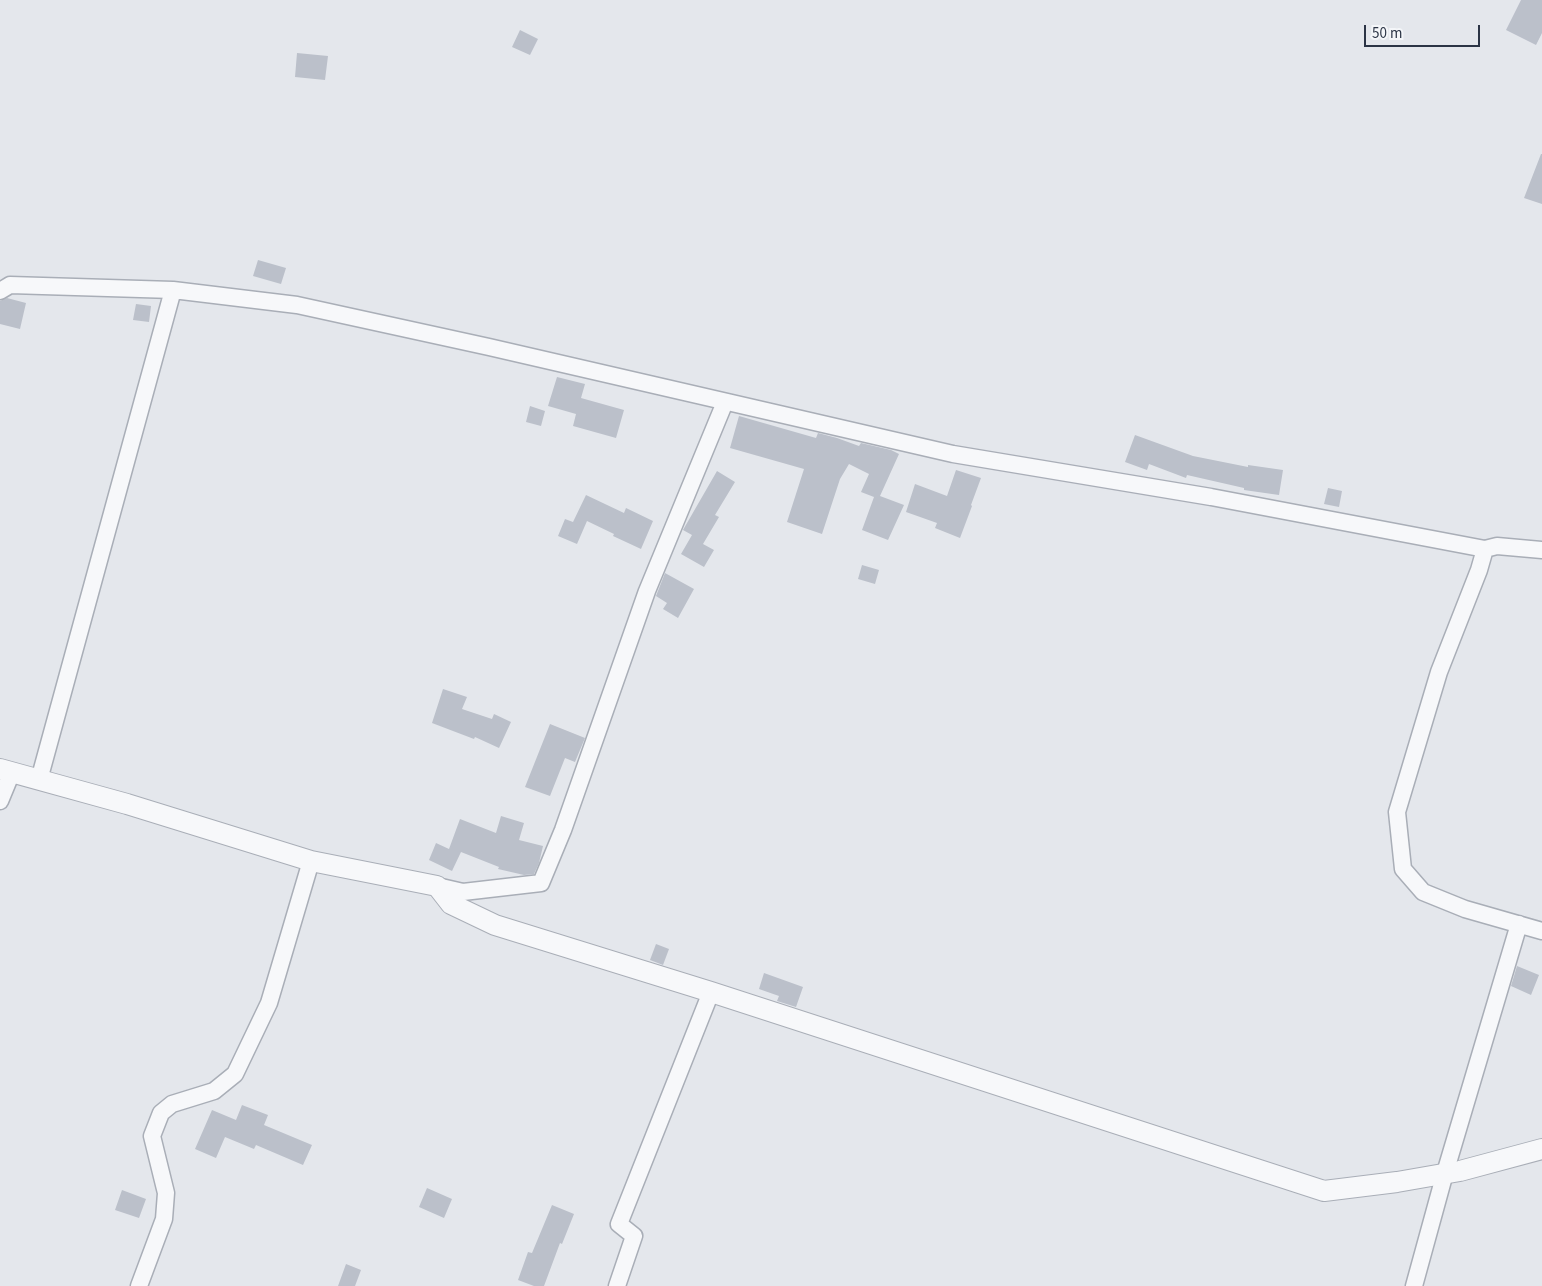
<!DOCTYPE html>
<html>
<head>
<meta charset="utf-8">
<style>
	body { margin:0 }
	#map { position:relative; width:1542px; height:1286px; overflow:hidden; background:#e4e7ec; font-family:"Source Sans 3",sans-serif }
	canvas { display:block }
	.scale { position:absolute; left:1364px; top:25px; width:116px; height:22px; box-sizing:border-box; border:2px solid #2b3445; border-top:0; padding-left:6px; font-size:15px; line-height:18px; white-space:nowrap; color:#2b3445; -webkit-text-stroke:4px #f4f6f9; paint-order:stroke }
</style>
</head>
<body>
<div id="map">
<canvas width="1542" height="1286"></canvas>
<div class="scale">50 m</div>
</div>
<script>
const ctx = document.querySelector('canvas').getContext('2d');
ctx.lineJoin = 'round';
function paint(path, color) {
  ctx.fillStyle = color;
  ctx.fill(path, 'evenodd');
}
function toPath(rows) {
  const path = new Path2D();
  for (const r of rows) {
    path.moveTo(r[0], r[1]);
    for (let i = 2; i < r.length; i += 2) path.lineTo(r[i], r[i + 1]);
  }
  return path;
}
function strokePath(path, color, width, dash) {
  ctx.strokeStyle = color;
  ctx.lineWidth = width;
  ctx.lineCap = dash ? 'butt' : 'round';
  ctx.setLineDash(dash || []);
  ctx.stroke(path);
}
paint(toPath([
	[1521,0,1542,0,1542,33,1536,45,1506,30],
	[520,30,538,39,530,55,512,47],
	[297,53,328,56,325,80,295,77],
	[1541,154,1542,154,1542,204,1524,198],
	[258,260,286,268,281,284,253,276],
	[7,298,26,303,20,329,0,324,0,301],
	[136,304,151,306,149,322,133,320],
	[557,377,585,384,581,398,624,410,616,438,573,426,576,414,548,406],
	[530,406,545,411,541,426,526,422],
	[739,416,816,438,818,433,837,438,859,446,861,443,891,450,899,454,880,496,904,505,888,540,862,530,874,497,861,492,869,474,849,464,840,479,822,534,787,522,804,469,730,448],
	[1135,435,1193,456,1248,467,1248,465,1283,470,1279,495,1244,490,1244,488,1187,475,1186,478,1149,464,1147,470,1125,462],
	[956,470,981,478,971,505,972,506,960,538,935,528,937,523,906,512,915,484,947,496],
	[717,471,735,482,715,515,719,517,703,544,714,550,704,567,681,554,692,535,683,530],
	[1328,488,1342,491,1339,507,1324,504],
	[586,495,624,513,626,508,653,521,641,549,613,536,614,534,587,521,577,544,558,536,565,519,573,522],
	[862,565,879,570,875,584,858,579],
	[665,573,694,589,678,618,663,609,667,603,656,596],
	[443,689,467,697,462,709,492,719,494,714,511,722,499,748,475,737,474,739,432,723],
	[550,724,585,738,575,762,565,758,550,796,525,787],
	[501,816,524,823,519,840,543,846,539,863,534,874,524,875,498,869,499,867,461,852,452,871,429,860,436,843,449,849,460,819,496,833],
	[656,944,669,949,663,965,650,960],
	[1517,966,1539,975,1531,995,1511,986],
	[764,973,803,987,796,1007,777,1001,779,996,759,989],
	[242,1105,268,1115,264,1125,312,1145,303,1165,256,1145,254,1149,225,1137,216,1158,195,1149,212,1110,236,1120],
	[427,1188,452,1199,444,1218,419,1207],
	[122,1190,146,1199,139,1218,115,1210],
	[552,1205,574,1214,562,1244,560,1243,544,1286,534,1286,518,1280,528,1252,532,1253],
	[346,1264,361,1270,355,1286,338,1286]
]), '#bbc0ca');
const minor = toPath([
	[0,291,10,285,173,290,297,305,489,347,953,454,1211,497,1485,549,1479,570,1439,672,1397,812,1403,869,1423,892,1465,909,1542,931],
	[1485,549,1497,546,1542,550],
	[39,780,173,290],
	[0,801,12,772],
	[437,886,463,892,541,883,563,830,647,591,725,402],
	[139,1286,164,1219,166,1193,152,1136,161,1113,172,1104,214,1091,235,1074,269,1003,311,861],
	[617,1286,634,1236,619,1224,711,992],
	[1414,1286,1445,1173,1519,924]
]);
const tertiary = toPath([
	[0,769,127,804,311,861,437,886,451,904,495,925,711,992,1324,1191,1397,1182,1460,1171,1542,1149]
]);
strokePath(minor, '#a9aeb7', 19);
strokePath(tertiary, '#a9aeb7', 22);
strokePath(minor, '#f7f8fa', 16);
strokePath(tertiary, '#f7f8fa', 20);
</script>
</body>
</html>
